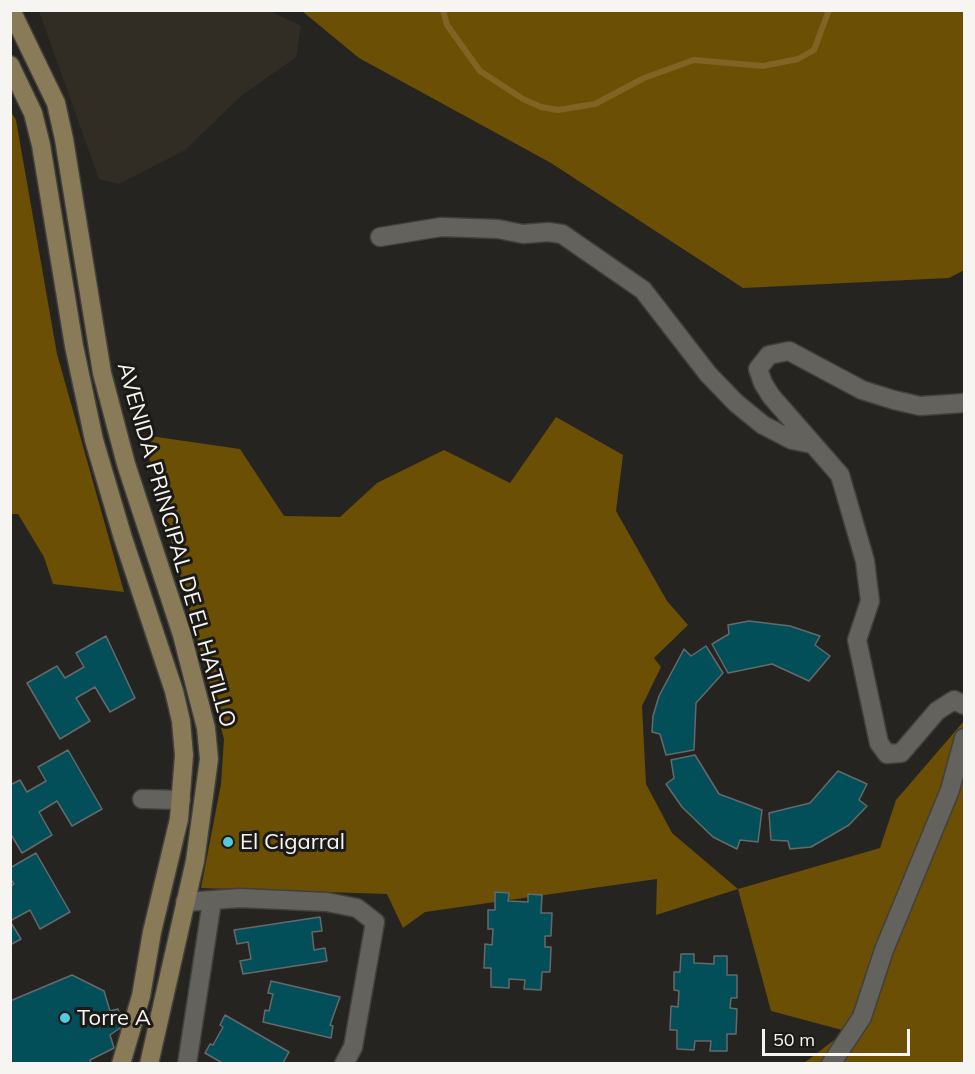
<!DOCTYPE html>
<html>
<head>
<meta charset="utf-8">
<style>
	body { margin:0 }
	#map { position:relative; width:975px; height:1074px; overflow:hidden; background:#262420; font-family:Mulish,sans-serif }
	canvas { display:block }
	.frame { position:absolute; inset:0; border:12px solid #f6f5f2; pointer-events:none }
	.scale { position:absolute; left:762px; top:1029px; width:148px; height:27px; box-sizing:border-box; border:3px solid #f6f5f2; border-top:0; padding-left:8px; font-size:18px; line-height:21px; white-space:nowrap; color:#f6f5f2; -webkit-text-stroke:4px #1c1a16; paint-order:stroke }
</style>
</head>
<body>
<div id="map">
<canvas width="975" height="1074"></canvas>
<div class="frame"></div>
<div class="scale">50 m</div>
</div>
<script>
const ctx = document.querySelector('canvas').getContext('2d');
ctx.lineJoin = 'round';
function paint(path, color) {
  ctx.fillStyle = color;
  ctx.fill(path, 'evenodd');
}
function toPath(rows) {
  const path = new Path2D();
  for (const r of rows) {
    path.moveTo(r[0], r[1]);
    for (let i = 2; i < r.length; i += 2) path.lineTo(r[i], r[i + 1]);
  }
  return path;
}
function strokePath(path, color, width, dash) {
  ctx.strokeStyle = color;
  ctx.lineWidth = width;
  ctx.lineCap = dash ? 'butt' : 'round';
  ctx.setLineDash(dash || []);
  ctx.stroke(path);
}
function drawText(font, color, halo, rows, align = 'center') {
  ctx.font = font + ' Mulish,sans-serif';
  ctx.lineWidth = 6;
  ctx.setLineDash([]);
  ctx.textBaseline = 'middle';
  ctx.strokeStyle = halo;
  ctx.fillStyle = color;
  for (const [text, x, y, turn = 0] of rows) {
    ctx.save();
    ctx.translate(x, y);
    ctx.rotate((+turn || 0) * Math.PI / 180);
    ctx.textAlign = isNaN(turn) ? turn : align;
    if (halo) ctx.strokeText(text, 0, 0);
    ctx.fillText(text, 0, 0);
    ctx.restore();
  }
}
paint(toPath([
	[39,11,270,11,301,26,296,57,241,96,185,150,119,184,99,179]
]), '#312d24');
paint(toPath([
	[302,11,964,11,964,270,949,278,743,288,551,163,359,58],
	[10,110,16,120,57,354,124,592,53,584,44,557,18,514,11,514],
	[556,417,623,455,616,511,667,601,688,625,654,658,661,667,642,706,646,784,672,833,738,889,880,848,896,800,964,721,964,1063,804,1063,846,1031,771,1011,738,889,656,915,657,879,425,912,403,928,387,894,201,888,221,784,224,739,143,435,240,449,284,516,340,517,377,483,444,450,510,483]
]), '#6a4f05');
strokePath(toPath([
	[443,10,447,25,480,71,523,99,541,107,558,110,595,104,644,78,694,60,763,66,798,59,814,50,829,10]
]), '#806423', 6);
const building = toPath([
	[749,621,790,626,820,636,815,645,830,656,809,681,772,664,728,673,712,644,729,634,728,625,749,621],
	[106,636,135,698,110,712,95,687,76,698,90,721,60,739,27,683,57,666,65,678,84,667,76,653,106,636],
	[706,646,723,673,696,703,694,750,666,755,660,734,652,732,653,716,659,696,684,649,691,656,706,646],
	[68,750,102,809,72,826,57,801,39,812,52,835,22,853,10,833,10,785,20,780,27,792,46,781,38,767,68,750],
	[695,755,719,794,762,810,758,842,740,840,737,849,713,837,682,807,666,784,674,778,671,760,695,755],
	[838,771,867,784,859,800,867,806,849,825,811,847,790,849,788,841,771,840,769,813,810,803,838,771],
	[36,853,70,912,40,929,30,910,10,921,10,887,14,884,10,878,10,868,36,853],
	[495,892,509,893,508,901,528,902,528,894,542,895,541,913,552,913,551,936,545,936,545,947,551,947,550,972,542,972,541,990,524,989,525,980,509,979,509,988,491,987,491,968,484,968,485,944,492,945,493,929,488,929,488,910,495,910,495,892],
	[320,917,322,931,312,932,314,950,325,948,327,961,243,974,240,961,251,959,248,942,237,944,234,930,320,917],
	[10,921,21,939,10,945,10,921],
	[681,954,694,954,694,963,714,964,714,956,727,956,727,975,737,975,737,998,731,998,730,1008,737,1009,736,1034,727,1034,727,1051,710,1051,711,1041,695,1041,694,1050,677,1049,677,1030,670,1030,671,1006,678,1007,679,991,674,990,674,972,680,972,681,954],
	[72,975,104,991,110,1011,118,1009,123,1026,110,1035,114,1048,90,1060,91,1064,10,1064,10,1001,72,975],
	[271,981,340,997,330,1025,333,1026,331,1038,263,1022,265,1010,269,1011,273,994,268,993,271,981],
	[225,1015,289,1052,283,1063,224,1064,205,1053,210,1044,213,1045,223,1027,220,1025,225,1015]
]);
paint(building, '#034f59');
strokePath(building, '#646a6b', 1.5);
const street = toPath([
	[380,237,441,227,498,229,523,234,548,232,562,234,643,290,708,374,736,403,763,425,792,440,812,444],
	[964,403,920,406,894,400,862,390,789,351,769,355,758,369,763,383,771,396,840,475,865,561,870,601,857,640,879,743,887,754,901,753,937,711,954,700,964,705],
	[142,799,181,800],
	[185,902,240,898,327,902,357,908,375,922,353,1047,344,1064],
	[187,1064,212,901],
	[831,1064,862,1017,884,950,950,790,964,738]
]);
const secondary = toPath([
	[11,10,56,103,64,139,102,373,126,464,182,635,206,728,209,759,195,861,149,1064],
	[10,65,33,113,41,145,74,346,94,440,123,538,174,691,181,721,184,755,179,819,152,932,141,996,121,1064]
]);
strokePath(street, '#42403c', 21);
strokePath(secondary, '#42403c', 21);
strokePath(street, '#64625d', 18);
strokePath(secondary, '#897a58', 18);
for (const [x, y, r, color] of [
	[228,842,6,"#54cadd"],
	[65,1018,6,"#54cadd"]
]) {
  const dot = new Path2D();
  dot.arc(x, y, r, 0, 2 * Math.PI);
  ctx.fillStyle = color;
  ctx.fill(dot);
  strokePath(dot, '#1c1a16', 2);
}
drawText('22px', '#f6f5f2', '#1c1a16', [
	["AVENIDA PRINCIPAL DE EL HATILLO",176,545,74]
]);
drawText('22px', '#f6f5f2', '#1c1a16', [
	["El Cigarral",240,842],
	["Torre A",77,1018]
], 'left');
</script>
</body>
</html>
